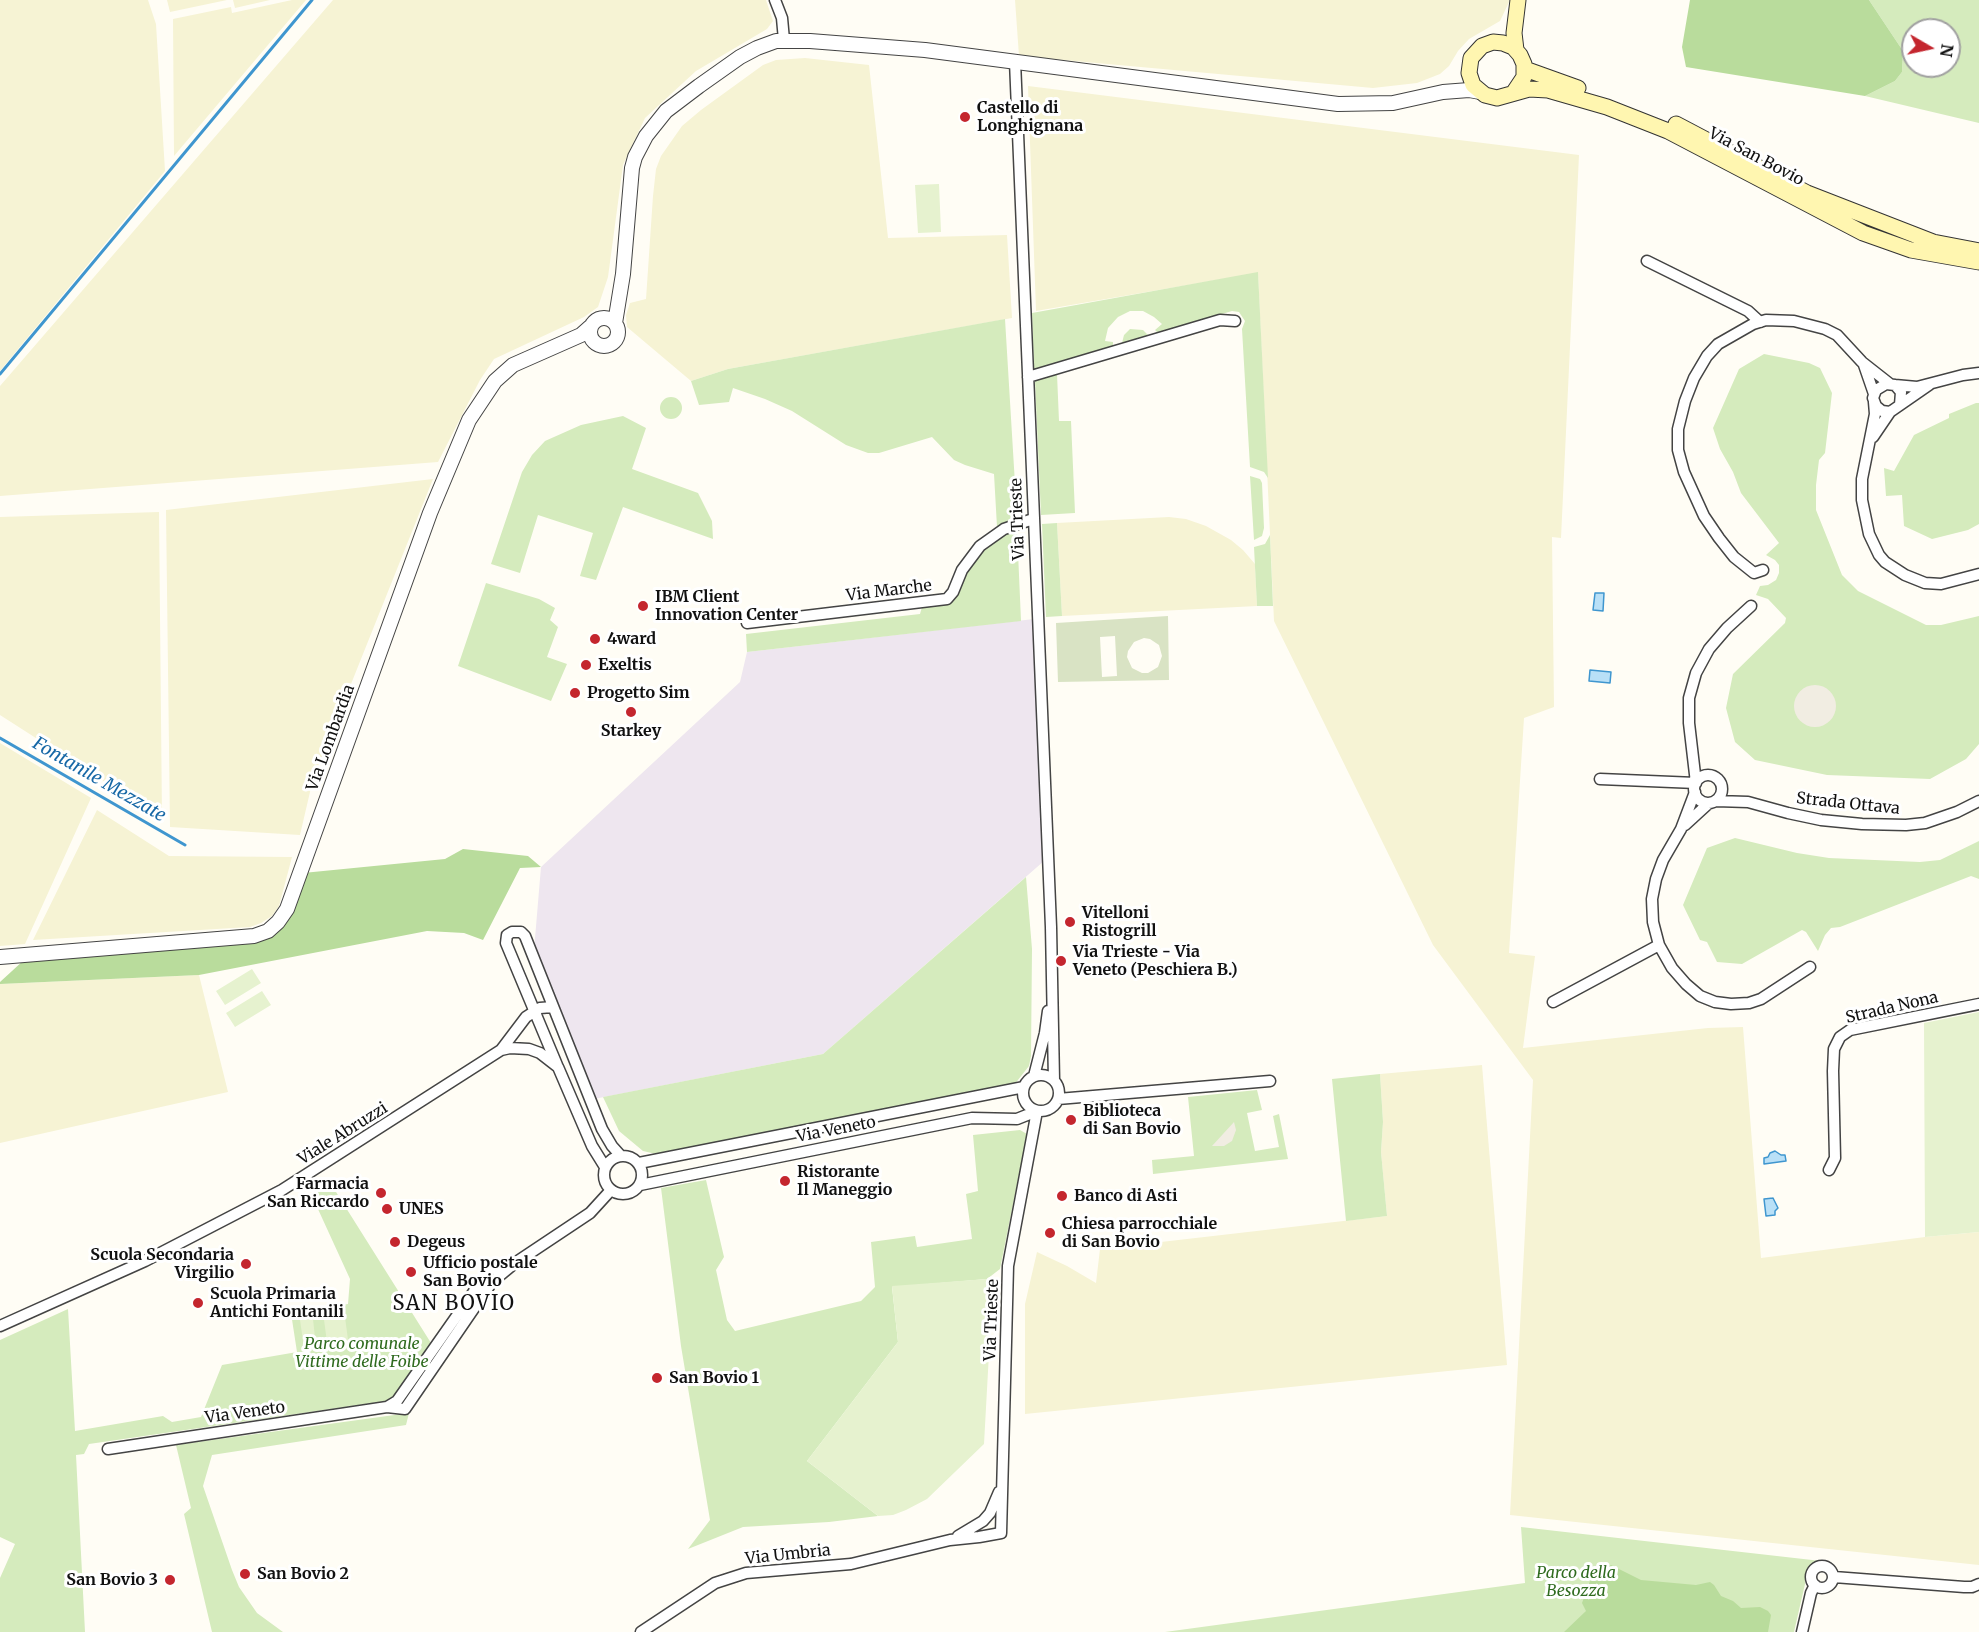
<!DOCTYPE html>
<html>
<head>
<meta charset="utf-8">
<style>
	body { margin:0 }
	#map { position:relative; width:1979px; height:1632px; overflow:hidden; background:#fffdf5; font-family:Merriweather,serif }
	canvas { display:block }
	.north { position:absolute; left:1901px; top:18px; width:60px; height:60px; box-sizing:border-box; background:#fff; border:2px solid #a0a0a0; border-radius:50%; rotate:99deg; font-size:16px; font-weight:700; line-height:24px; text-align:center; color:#111 }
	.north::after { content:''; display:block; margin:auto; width:21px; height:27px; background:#c4262e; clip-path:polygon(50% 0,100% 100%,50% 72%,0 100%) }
</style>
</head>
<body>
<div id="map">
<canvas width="1979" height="1632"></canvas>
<div class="north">N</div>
</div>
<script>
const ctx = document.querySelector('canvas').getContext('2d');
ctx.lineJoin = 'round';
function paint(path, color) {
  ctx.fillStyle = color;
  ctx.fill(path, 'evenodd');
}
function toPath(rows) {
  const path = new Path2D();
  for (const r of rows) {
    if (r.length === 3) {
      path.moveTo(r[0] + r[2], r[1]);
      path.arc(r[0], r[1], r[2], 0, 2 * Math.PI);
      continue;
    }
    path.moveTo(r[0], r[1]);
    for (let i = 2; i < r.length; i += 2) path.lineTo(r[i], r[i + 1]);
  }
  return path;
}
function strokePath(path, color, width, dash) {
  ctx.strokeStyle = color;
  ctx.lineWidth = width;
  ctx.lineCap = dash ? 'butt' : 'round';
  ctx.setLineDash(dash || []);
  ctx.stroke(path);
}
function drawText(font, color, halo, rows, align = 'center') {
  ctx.font = font + ' Merriweather,serif';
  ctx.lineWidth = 6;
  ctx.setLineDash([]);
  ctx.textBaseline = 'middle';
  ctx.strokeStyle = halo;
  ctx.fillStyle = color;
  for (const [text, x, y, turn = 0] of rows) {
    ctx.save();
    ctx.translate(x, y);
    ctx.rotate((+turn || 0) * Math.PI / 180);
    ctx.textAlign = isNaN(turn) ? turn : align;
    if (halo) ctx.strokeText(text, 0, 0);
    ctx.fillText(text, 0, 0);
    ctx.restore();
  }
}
paint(toPath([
	[1034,619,1044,861,823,1054,594,1099,534,950,541,867,740,682,747,652]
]), '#eee6ef');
paint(toPath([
	[0,0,148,0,156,24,165,171,0,371],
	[167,0,227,0,170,12],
	[233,0,270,0,235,8],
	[292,0,306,0,174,156,173,19,231,7,232,13],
	[333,0,766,0,773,21,767,29,696,71,645,118,623,165,608,277,598,307,584,317,494,359,480,380,438,462,0,496,0,386],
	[1015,0,1510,0,1500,21,1469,39,1458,51,1449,66,1440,74,1417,83,1373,88,1019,56],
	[805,58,869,65,888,238,1007,235,1012,318,728,369,691,381,627,327,626,315,630,303,646,299,653,196,656,169,661,156,682,126,701,110,763,65,776,60],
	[1028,86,1579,155,1561,538,1552,537,1554,707,1524,718,1509,953,1535,956,1523,1048,1708,1028,1743,1027,1761,1258,1925,1237,1979,1232,1979,1565,1510,1515,1533,1080,1433,945,1274,621,1258,273,1036,311],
	[433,479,313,779,300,835,170,827,166,510],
	[159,512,162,819,0,715,0,517],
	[1169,517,1186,519,1206,526,1231,540,1243,550,1255,564,1257,606,1062,616,1057,523],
	[0,743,91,798,25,944,0,946],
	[97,810,169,856,292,857,279,906,272,916,261,923,250,927,33,940],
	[199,975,228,1092,0,1143,0,984],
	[1482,1065,1507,1365,1025,1414,1025,1304,1037,1252,1067,1266,1096,1283,1100,1249,1387,1216,1381,1152,1383,1122,1380,1074]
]), '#f6f3d4');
paint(toPath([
	[1869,0,1979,0,1979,123,1865,96,1895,81,1902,72,1903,51],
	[1913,30,1949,30,1949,66,1913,66],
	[1258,272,1268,478,1264,472,1250,467,1242,329,1245,321,1239,312,1232,311,1158,333,1155,330,1162,324,1154,317,1143,311,1130,311,1118,317,1108,328,1105,341,1113,342,1113,346,1034,369,1032,313],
	[1005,319,1017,517,997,527,994,474,965,465,954,460,932,437,879,453,868,453,846,445,792,411,765,399,733,388,729,402,699,405,691,381,728,369],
	[1130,329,1143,330,1149,336,1122,343,1124,335],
	[1764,354,1809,363,1820,368,1832,393,1825,453,1819,460,1816,485,1816,510,1842,575,1858,591,1926,625,1941,625,1979,616,1979,744,1966,759,1930,779,1827,775,1755,760,1735,742,1726,708,1733,674,1785,623,1786,618,1768,599,1756,595,1760,586,1768,585,1776,580,1779,573,1779,565,1775,560,1766,555,1779,543,1741,493,1733,472,1720,449,1713,428,1739,369],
	[1057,374,1059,421,1071,421,1075,513,1041,515,1035,381],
	[671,408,11],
	[1976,403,1979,403,1979,524,1968,530,1932,539,1904,526,1902,495,1886,496,1884,468,1894,471,1914,435,1949,418,1949,414],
	[623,416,646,428,632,469,698,493,712,521,713,539,623,507,596,580,580,576,593,533,538,515,520,573,491,564,522,472,532,455,545,441,581,425],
	[1250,476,1260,479,1262,483,1264,528,1262,536,1254,540],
	[1057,523,1062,616,1046,617,1042,524],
	[1017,529,1021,621,747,652,746,634,920,614,922,607,950,603,957,596,967,570,976,558,986,548,1003,535],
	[1270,535,1273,606,1257,606,1254,547,1265,544],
	[486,583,539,599,555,608,550,620,558,627,547,657,567,664,551,701,458,666],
	[1735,838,1797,853,1829,858,1920,862,1940,860,1979,841,1979,879,1971,876,1840,927,1831,928,1825,935,1818,951,1806,932,1802,930,1742,964,1717,962,1707,942,1700,940,1683,905,1707,848],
	[1026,877,1032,949,1031,1056,1029,1066,1014,1085,656,1154,643,1151,619,1131,603,1097,823,1054],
	[1380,1074,1383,1122,1381,1152,1387,1216,1346,1221,1332,1079],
	[1257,1090,1262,1110,1247,1113,1255,1151,1279,1147,1273,1116,1279,1114,1288,1159,1153,1174,1152,1160,1194,1156,1188,1097],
	[1020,1130,1027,1134,1000,1269,987,1279,892,1287,898,1342,807,1461,878,1516,829,1522,743,1527,688,1549,710,1520,681,1346,661,1188,706,1180,724,1257,716,1270,727,1320,735,1331,861,1301,875,1287,871,1242,915,1236,917,1247,972,1239,966,1194,978,1191,973,1135],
	[331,1184,431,1343,393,1400,89,1444,84,1454,76,1455,85,1632,0,1632,0,1578,15,1544,0,1537,0,1340,68,1309,75,1431,163,1416,172,1422,201,1417,222,1365,297,1352,291,1313,348,1304,350,1279,312,1196],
	[409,1413,406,1425,212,1455,203,1486,232,1570,239,1587,257,1613,283,1632,212,1632,184,1514,191,1508,176,1445],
	[1521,1527,1821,1561,1812,1565,1808,1571,1794,1632,1165,1632,1525,1583]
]), '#d5ebbd');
paint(toPath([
	[1690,0,1869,0,1903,51,1902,72,1895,81,1865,96,1686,67,1682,47],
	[463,849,528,856,541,867,520,868,483,940,464,933,427,931,199,975,0,984,0,982,24,960,267,938,303,873,445,859],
	[1611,1565,1641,1580,1696,1585,1710,1582,1714,1585,1721,1596,1733,1601,1741,1608,1760,1607,1768,1611,1771,1615,1768,1632,1564,1632,1586,1611,1582,1603,1590,1581,1596,1574]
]), '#b9dc9c');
paint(toPath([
	[1168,616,1169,680,1058,682,1056,623],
	[1115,636,1117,676,1102,677,1100,637],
	[1144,638,1150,639,1159,645,1162,656,1158,667,1148,673,1142,673,1132,668,1127,657,1128,651,1134,642]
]), '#d9e3c4');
paint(toPath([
	[939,184,941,232,918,233,915,185],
	[252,969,261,983,225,1005,216,991],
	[262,991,271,1005,235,1027,226,1013],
	[1979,1012,1979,1232,1925,1237,1924,1023],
	[987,1279,990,1335,984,1444,927,1499,906,1510,893,1515,878,1516,807,1461,898,1342,892,1286],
	[344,1310,349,1347,328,1350,323,1312],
	[313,1319,316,1347,304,1348,300,1320]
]), '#e6f2cf');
paint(toPath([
	[1815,706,21],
	[1234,1122,1236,1130,1232,1141,1224,1146,1212,1146]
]), '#f1ede2');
const water = toPath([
	[1595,593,1604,593,1603,611,1593,610,1595,593],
	[1590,670,1611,672,1610,683,1589,681,1590,670],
	[1775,1151,1781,1155,1785,1155,1786,1161,1764,1164,1764,1158,1768,1157,1770,1153,1775,1151],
	[1773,1198,1778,1208,1775,1211,1775,1215,1766,1216,1764,1199,1773,1198]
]);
paint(water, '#b9e0f7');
strokePath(water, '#3f96cf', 1.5);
strokePath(toPath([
	[0,374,312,0],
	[0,738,185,845]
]), '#3f96cf', 3);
const minor = toPath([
	[775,0,782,18,784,40],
	[1015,61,1051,927,1054,1080],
	[1647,261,1748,311,1760,322],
	[1864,365,1874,394],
	[1028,377,1220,320,1235,321],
	[1895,385,1917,387,1963,375,1979,373],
	[1874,402,1875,414,1862,479,1862,500,1869,534,1879,555,1885,562,1905,575,1925,583,1941,584,1979,574],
	[1900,405,1901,392,1895,385,1886,384,1876,390,1873,398,1876,406,1882,411,1890,412,1929,385],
	[1873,437,1890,412],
	[1763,570,1754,573,1734,557,1719,538,1704,516,1684,472,1678,450,1678,429,1685,401,1694,378,1707,356,1718,344,1753,324,1766,320,1794,321,1825,329,1837,335,1862,362,1890,384],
	[747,623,947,599,953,592,962,570,980,546,1004,529,1033,519],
	[1708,789,14],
	[1600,779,1696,783,1689,723,1689,698,1696,673,1709,649,1727,628,1751,606],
	[1695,792,1681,829,1663,860,1656,879,1652,899,1653,922,1659,945,1672,968,1686,984,1700,996,1715,1002,1731,1004,1749,1003,1761,999,1810,967],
	[1716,801,1748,802,1788,813,1821,820,1862,824,1906,825,1925,823,1957,812,1979,801],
	[1685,825,1709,803],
	[1553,1002,1659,945],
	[501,1050,526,1017,540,1008,553,1007],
	[557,1065,506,943,507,935,512,932,521,932,525,936,602,1129,612,1146,621,1156],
	[1041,1093,18],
	[1034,1076,1045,1033,1048,1011],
	[1058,1099,1270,1081],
	[623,1175,19],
	[639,1163,1024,1087],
	[1829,1170,1835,1158,1833,1071,1834,1049,1840,1037,1850,1030,1979,1004],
	[640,1185,972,1118,1017,1119,1037,1111],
	[0,1326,145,1261,282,1190,501,1050,510,1048,529,1049,540,1053,558,1067,592,1146,605,1167],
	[387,1407,397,1401,489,1270,512,1264],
	[108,1449,387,1407,405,1409,492,1282,515,1263,590,1213,611,1190],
	[958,1536,983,1521,990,1513,999,1492],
	[1822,1577,11],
	[1834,1577,1964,1587,1972,1587,1979,1584],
	[641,1632,715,1583,746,1573,851,1564,950,1540,979,1537,1001,1533,1008,1266,1037,1111],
	[1802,1632,1811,1593,1815,1585]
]);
const tertiary = toPath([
	[604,332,14],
	[615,323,623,274,632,168,635,157,646,136,666,111,699,86,740,57,757,48,776,41,810,41,925,50,1338,104,1393,103,1443,92,1469,90,1480,92],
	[0,957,254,936,268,931,278,922,287,909,430,513,469,420,495,381,513,365,581,335,590,327]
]);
const secondary = toPath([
	[1516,50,1514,33,1518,0],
	[1525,69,1578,88],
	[1514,92,1524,77,1524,64,1520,55,1513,47,1503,43,1493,42,1482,46,1471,58,1469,73,1473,85,1485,95,1497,98,1529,89,1548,90,1607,107,1668,131,1863,233,1911,250,1979,262],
	[1676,124,1807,193,1933,242,1979,251]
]);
strokePath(minor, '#444', 13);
strokePath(tertiary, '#444', 16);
strokePath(secondary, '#333', 17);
strokePath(minor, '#fff', 10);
strokePath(tertiary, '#fff', 14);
strokePath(secondary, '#fff6b0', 15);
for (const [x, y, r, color] of [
	[965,117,6,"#c4262e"],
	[643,606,6,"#c4262e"],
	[595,639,6,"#c4262e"],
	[586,665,6,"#c4262e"],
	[575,693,6,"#c4262e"],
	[631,712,6,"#c4262e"],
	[1070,922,6,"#c4262e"],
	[1061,961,6,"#c4262e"],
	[1071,1120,6,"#c4262e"],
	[785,1181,6,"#c4262e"],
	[381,1193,6,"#c4262e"],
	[1062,1196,6,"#c4262e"],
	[387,1209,6,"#c4262e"],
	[1050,1233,6,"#c4262e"],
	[395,1242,6,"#c4262e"],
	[246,1264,6,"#c4262e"],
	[411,1272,6,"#c4262e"],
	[198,1303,6,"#c4262e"],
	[657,1378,6,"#c4262e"],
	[245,1574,6,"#c4262e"],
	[170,1580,6,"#c4262e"]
]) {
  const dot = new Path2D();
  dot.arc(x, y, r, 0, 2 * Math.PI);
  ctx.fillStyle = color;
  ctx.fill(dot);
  strokePath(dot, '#fff', 2);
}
drawText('bold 16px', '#111', '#fff', [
	["Castello di",977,108],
	["Longhignana",977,126],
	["IBM Client",655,597],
	["Innovation Center",655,615],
	["4ward",607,639],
	["Exeltis",598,665],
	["Progetto Sim",587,693],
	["Starkey",631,731,"center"],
	["Vitelloni",1082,913],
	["Ristogrill",1082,931],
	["Via Trieste - Via",1073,952],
	["Veneto (Peschiera B.)",1073,970],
	["Biblioteca",1083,1111],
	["di San Bovio",1083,1129],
	["Ristorante",797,1172],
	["Il Maneggio",797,1190],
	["Farmacia",369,1184,"right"],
	["San Riccardo",369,1202,"right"],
	["Banco di Asti",1074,1196],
	["UNES",399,1209],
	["Chiesa parrocchiale",1062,1224],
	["di San Bovio",1062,1242],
	["Degeus",407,1242],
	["Scuola Secondaria",234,1255,"right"],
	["Virgilio",234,1273,"right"],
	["Ufficio postale",423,1263],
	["San Bovio",423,1281],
	["Scuola Primaria",210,1294],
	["Antichi Fontanili",210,1312],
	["San Bovio 1",669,1378],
	["San Bovio 2",257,1574],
	["San Bovio 3",158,1580,"right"]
], 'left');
drawText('16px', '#111', '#fff', [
	["Via San Bovio",1756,157,28],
	["Via Trieste",1018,519,-92],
	["Via Marche",889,591,-7],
	["Via Lombardia",331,738,-70],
	["Strada Ottava",1848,804,6],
	["Strada Nona",1892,1008,-13],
	["Via Veneto",836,1130,-11],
	["Viale Abruzzi",343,1134,-32],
	["Via Trieste",992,1320,-88],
	["Via Veneto",245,1413,-8],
	["Via Umbria",788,1555,-6]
]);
drawText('italic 16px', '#2f6b1f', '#fff', [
	["Parco comunale",362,1344],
	["Vittime delle Foibe",362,1362],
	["Parco della",1576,1573],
	["Besozza",1576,1591]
]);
drawText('italic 18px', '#1768a6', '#fff', [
	["Fontanile Mezzate",99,780,30]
]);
ctx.letterSpacing = '1.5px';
drawText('20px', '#111', '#fff', [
	["SAN BOVIO",454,1304]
]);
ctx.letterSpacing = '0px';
</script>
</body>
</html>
